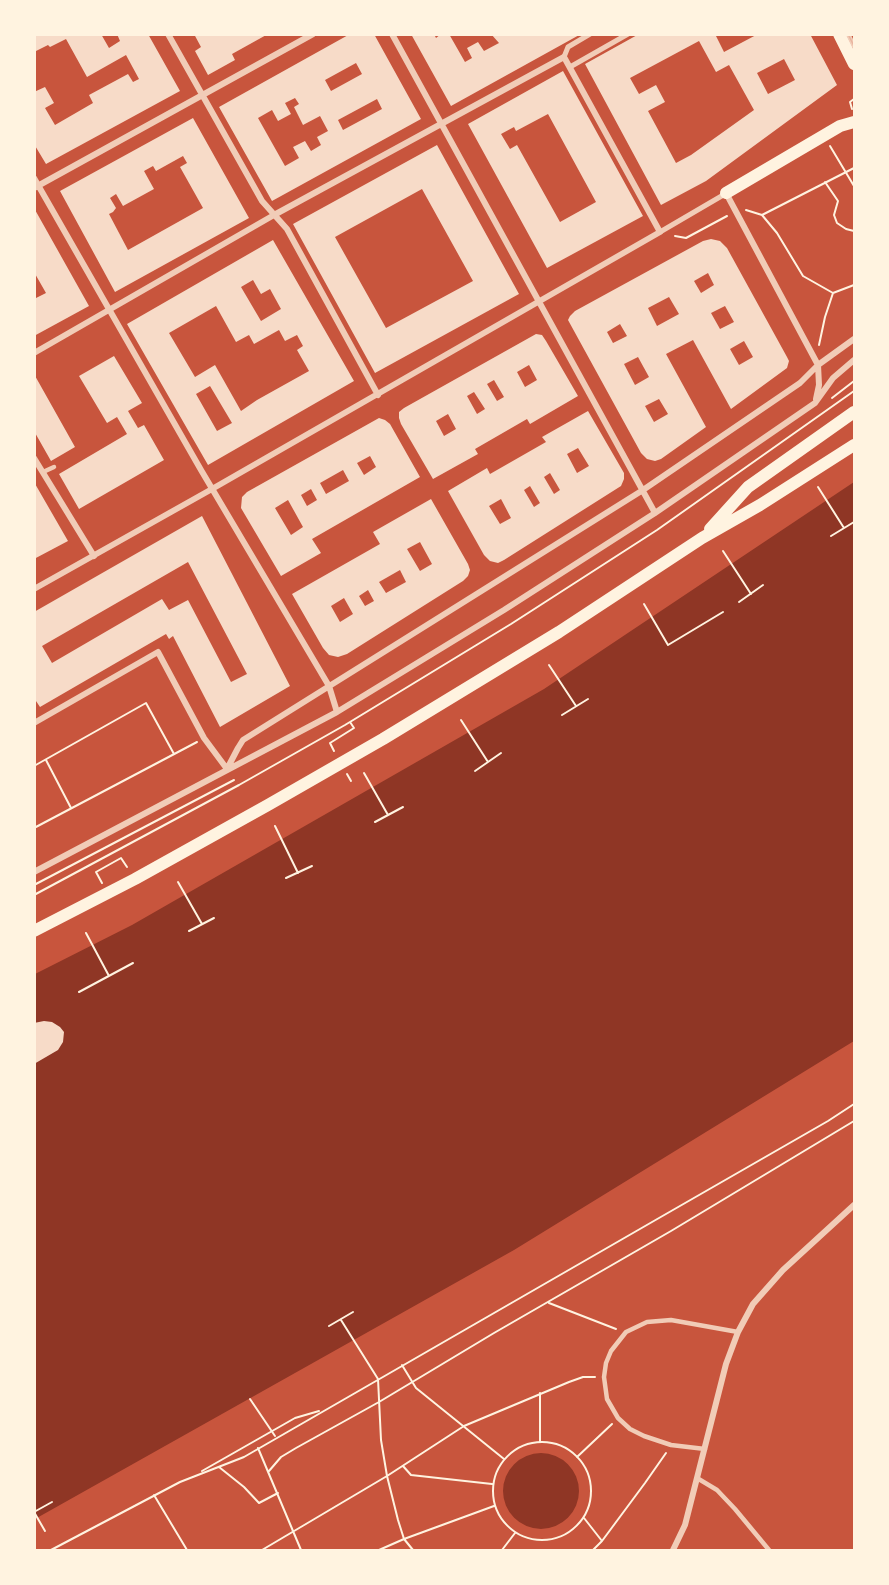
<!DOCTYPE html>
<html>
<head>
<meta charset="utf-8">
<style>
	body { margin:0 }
	#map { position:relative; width:889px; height:1585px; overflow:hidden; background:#c8553d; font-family:Ubuntu,sans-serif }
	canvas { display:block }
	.frame { position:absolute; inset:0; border:36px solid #fff3e0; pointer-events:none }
</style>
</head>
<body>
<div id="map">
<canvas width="889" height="1585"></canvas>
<div class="frame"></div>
</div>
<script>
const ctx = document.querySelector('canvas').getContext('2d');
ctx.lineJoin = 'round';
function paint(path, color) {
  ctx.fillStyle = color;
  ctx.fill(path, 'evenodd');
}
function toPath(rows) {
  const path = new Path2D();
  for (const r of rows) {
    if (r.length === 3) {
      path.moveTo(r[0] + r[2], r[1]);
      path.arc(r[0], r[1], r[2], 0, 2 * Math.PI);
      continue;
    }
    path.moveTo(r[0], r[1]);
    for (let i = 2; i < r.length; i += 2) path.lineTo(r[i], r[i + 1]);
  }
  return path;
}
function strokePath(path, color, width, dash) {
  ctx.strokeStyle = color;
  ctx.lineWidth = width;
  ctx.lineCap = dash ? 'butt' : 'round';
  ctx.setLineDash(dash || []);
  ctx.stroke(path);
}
paint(toPath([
	[854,482,854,1041,514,1250,35,1519,35,974,132,925,544,689],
	[541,1491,38]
]), '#8f3625');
paint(toPath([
	[34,34,101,34,109,48,120,41,117,34,148,34,180,91,46,164,34,144,34,92,45,87,54,103,45,108,55,125,93,103,89,95,128,74,133,82,139,79,126,55,87,77,66,39,50,47,48,45,34,52],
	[194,34,268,34,232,54,235,60,208,75,195,51,201,47],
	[350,34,374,34,421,119,272,201,219,107],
	[356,63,362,74,331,91,325,80],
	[295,98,299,104,294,107,303,125,320,116,328,131,317,137,321,145,311,151,305,141,293,147,299,158,285,166,258,118,272,110,278,121,291,114,285,103],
	[377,99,382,109,343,130,338,120],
	[411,34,434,34,436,38,441,34,449,34,465,62,472,58,467,48,478,42,484,51,499,43,491,34,581,34,451,106],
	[639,34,715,34,724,52,758,34,810,34,837,85,706,181,661,205,585,64],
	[699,41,716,72,729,65,754,110,691,155,676,163,648,111,665,102,656,85,639,94,630,78],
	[784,59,795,80,768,94,757,73],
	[563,71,643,216,547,268,468,124],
	[548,114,596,202,560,222,517,145,510,149,501,134,514,127,516,131],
	[193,118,249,218,115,292,60,191],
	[183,156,187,163,180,167,203,208,128,250,109,214,113,212,116,208,110,198,116,194,123,206,154,189,144,171,153,166,156,171],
	[437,145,519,294,375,373,293,224],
	[422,189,473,281,386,328,335,237],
	[34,208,89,306,34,336,34,299,46,293,34,272],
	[711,239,720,241,727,248,787,357,789,361,787,368,731,409,693,340,666,354,706,427,661,459,655,461,647,459,641,453,568,320,570,316,575,311,703,241],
	[708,273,714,285,701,293,694,281],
	[669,297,679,314,657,326,648,308],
	[725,306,734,322,720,329,711,313],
	[620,324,627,336,613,343,607,332],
	[744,341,753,357,739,365,730,349],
	[638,357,649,377,635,385,624,364],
	[659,399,668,414,654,422,645,406],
	[273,240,354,381,208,465,127,324],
	[253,280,261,294,270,289,281,309,261,321,241,287],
	[216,306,236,342,249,335,254,344,279,330,285,341,297,335,303,346,297,350,309,371,257,400,241,411,215,365,195,377,169,333],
	[210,386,232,423,217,431,196,394],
	[536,334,542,335,546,341,578,396,530,424,527,419,475,449,478,454,433,479,401,424,399,418,399,412,404,408],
	[529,365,537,380,525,387,517,372],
	[494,380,504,397,497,401,487,384],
	[474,392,485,409,477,414,467,396],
	[448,414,456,429,444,436,436,421],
	[114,356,142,403,128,411,138,428,144,425,164,460,79,509,59,474,127,434,117,417,107,423,79,376],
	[34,374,75,447,51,461,34,431],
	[588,411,624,473,624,479,621,486,504,560,498,563,490,561,484,555,448,491,487,468,490,474,546,442,542,437],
	[578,448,589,466,577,473,567,454],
	[550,473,560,490,554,494,544,477],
	[530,486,540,503,534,507,524,490],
	[501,499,511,518,500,524,489,506],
	[379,418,385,420,390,424,420,477,312,539,321,553,281,576,241,508,242,497,247,492],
	[370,456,376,467,364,475,357,463],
	[343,470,349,481,326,494,320,483],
	[311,489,317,500,307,506,301,495],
	[288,500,303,527,291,535,275,508],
	[34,482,68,541,34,559],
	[431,499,468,564,470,570,468,576,463,581,347,654,338,657,329,655,323,648,292,594,380,544,373,532],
	[420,542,432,564,420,571,407,549],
	[400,570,406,582,386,593,379,582],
	[368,590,374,601,365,606,359,596],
	[344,598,353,614,340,622,331,606],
	[202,516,290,686,220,727,173,636,169,639,166,634,40,707,34,698,34,612],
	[188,562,247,674,231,682,188,600,169,610,162,599,52,663,42,646],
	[44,1021,52,1022,60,1027,64,1032,63,1042,58,1050,34,1064,34,1023]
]), '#f7dbc8');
strokePath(toPath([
	[852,109,850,102,854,99],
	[830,146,854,186],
	[825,182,838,201,834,215,837,223,846,229,854,231],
	[746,210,762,215,854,168],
	[762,215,777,233,803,276,833,293,854,285],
	[675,236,686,238,727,216],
	[819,345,825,317,833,293],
	[832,398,854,381],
	[818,487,844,528],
	[831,536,854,522],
	[723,551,751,594],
	[739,602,763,585],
	[644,604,668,645,723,612],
	[549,665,576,706],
	[562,715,588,699],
	[461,720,488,762],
	[334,751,330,743,354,728,350,722],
	[46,760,71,808],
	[34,766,146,703,174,754],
	[475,771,501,753],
	[364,773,388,815],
	[347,774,351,781],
	[375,822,403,807],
	[275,826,298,873],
	[34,828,197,742],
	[286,878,312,866],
	[178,882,202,924],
	[102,883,96,872,121,858,127,867],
	[34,885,234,780],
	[34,895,239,785,345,725,511,624,657,530,854,391],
	[189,931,214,918],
	[86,933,109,976],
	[79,992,133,963],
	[549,1303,616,1329],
	[341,1320,378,1379,381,1440,387,1476,398,1520,404,1539,413,1550],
	[329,1326,353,1312],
	[402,1365,416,1388,504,1459],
	[540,1393,540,1442],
	[250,1399,275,1436],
	[542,1491,49],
	[258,1448,301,1550],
	[577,1457,612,1424],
	[403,1466,411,1475,492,1484],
	[219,1467,244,1487,259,1503,278,1493],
	[202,1471,295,1418,319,1411],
	[269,1471,281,1457,296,1448,379,1402,494,1333,671,1231,854,1121],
	[154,1495,187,1550],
	[34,1512,45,1531],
	[34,1512,52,1502],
	[584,1518,602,1541],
	[51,1550,180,1482,244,1457,659,1218,828,1121,854,1104],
	[262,1550,387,1476,464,1426,569,1382,583,1377,595,1377],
	[379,1550,404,1539,494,1506],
	[502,1550,515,1533],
	[593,1550,602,1541,645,1483,666,1453]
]), '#fff3e0', 2);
strokePath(toPath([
	[848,34,854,46],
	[43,472,54,467],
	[705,1449,671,1445,644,1436,630,1429,618,1418,607,1399,604,1377,606,1363,611,1351,626,1332,647,1322,671,1320,738,1332],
	[697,1478,717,1490,735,1509,769,1550]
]), '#f1ccb7', 4.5);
strokePath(toPath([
	[564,57,568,47,590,34],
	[570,67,628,34],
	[660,232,725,194]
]), '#f1ccb7', 5);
strokePath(toPath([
	[168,34,262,201,287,229,378,395],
	[392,34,655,513],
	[34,178,201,470,329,686,337,712],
	[34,188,313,34],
	[726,193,818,365,819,385,816,399],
	[34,353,274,215,564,57,660,232,212,489,34,589],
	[34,458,94,556],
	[34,723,158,652,204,738,227,769],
	[227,769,238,748,243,740,643,490,800,383,818,365,854,339],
	[34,872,337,712,504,610,655,513,815,403,833,378,854,360],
	[673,1550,685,1525,726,1364,738,1332,753,1304,783,1270,854,1205]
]), '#f1ccb7', 6);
strokePath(toPath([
	[839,34,854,64],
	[726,193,840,126,854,122],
	[710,529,748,487,854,412],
	[34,931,135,879,268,805,383,739,559,632,702,538,760,505,854,445]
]), '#fff3e0', 12);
strokePath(toPath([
	[848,34,854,46]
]), '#e9b49f', 1.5);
</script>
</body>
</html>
